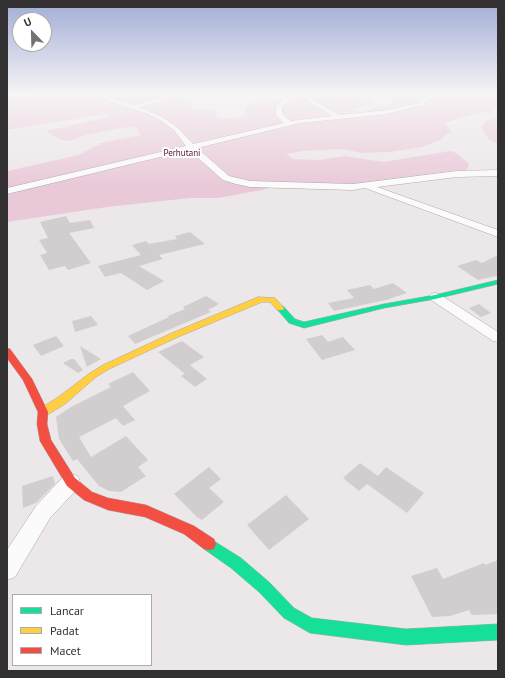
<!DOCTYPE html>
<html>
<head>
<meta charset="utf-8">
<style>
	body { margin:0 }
	#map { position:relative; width:505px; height:678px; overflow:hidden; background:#ece7e9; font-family:"PT Sans",sans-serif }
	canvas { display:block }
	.frame { position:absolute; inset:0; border:8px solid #323031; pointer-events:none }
	.legend { position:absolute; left:12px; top:594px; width:140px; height:72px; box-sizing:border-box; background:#fff; border:1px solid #adacad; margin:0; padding:5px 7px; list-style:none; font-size:12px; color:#323031 }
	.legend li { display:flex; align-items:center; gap:8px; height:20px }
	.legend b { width:20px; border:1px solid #adacad }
	.north { position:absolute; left:12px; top:12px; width:40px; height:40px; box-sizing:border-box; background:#fff; border:1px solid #adacad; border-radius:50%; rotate:337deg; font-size:11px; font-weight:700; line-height:16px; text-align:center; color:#323031 }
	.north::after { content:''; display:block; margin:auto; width:14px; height:18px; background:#737071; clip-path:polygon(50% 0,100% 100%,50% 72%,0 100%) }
</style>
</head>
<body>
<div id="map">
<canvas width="505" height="678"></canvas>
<div class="frame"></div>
<ul class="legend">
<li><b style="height:5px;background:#16e098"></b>Lancar</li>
<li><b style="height:5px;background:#ffcf43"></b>Padat</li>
<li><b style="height:5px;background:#f24e42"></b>Macet</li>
</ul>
<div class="north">U</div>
</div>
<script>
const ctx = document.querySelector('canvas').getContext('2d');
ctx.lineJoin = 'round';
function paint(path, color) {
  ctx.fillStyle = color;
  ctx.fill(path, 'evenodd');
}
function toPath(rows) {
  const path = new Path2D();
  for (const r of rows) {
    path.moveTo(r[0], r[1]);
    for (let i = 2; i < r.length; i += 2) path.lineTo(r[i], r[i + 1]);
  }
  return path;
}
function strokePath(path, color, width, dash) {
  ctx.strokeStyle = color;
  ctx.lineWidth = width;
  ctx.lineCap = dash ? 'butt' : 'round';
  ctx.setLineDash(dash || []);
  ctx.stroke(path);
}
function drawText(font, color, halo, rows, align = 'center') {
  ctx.font = font + ' "PT Sans",sans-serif';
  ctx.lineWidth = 4;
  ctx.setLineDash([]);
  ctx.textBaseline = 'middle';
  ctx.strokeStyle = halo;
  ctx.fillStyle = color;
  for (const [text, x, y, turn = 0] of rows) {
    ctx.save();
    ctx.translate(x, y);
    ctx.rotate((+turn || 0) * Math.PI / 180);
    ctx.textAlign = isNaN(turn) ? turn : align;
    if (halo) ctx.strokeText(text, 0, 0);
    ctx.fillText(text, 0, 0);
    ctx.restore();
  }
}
paint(toPath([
	[7,94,180,94,185,101,194,110,215,110,214,112,219,118,229,119,242,117,247,112,244,108,267,98,291,100,325,94,339,94,376,101,353,110,361,112,393,103,394,100,389,97,379,95,380,94,498,94,498,106,492,112,475,114,445,123,451,131,440,140,422,147,388,152,362,153,342,149,302,151,286,154,293,159,319,160,346,156,383,162,451,151,456,153,469,164,467,170,357,184,285,183,262,190,218,198,190,198,107,207,7,222,7,171,79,155,104,142,141,135,136,127,121,128,86,135,68,141,59,139,46,131,108,117,106,114,7,130],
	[498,118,498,143,493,142,486,136,481,127,487,120]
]), '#e9c8d8');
paint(toPath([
	[66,216,70,223,90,220,94,228,69,233,91,263,68,270,65,266,49,270,40,255,47,253,39,240,48,238,40,222],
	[190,232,205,244,159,255,163,259,139,266,164,281,147,290,121,273,105,277,98,266,141,255,132,245,146,241,149,244,177,239,175,236],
	[498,255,498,275,496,276,478,280,457,266,476,260,482,263],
	[393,283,407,293,386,300,334,311,328,303,354,298,347,290,370,285,374,289],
	[206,296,219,304,208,310,211,312,135,344,128,336,169,317,168,316,185,309,183,307],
	[479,304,491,313,481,317,469,308],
	[91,316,98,325,75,332,72,321],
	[322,335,328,342,343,337,355,350,322,360,306,339],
	[56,336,64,346,41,356,33,345],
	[182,341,204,357,190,365,207,379,195,387,181,376,185,374,158,352],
	[80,346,101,359,87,367],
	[71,359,74,359,83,370,78,373,63,363],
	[133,372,150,391,123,406,135,420,123,426,116,418,79,437,91,457,126,436,148,460,138,467,146,476,121,492,109,491,99,486,77,459,73,461,59,439,56,417,71,407,111,387,108,384],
	[360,463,378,476,386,467,424,493,407,513,367,484,359,491,343,478],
	[209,467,221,479,209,488,224,502,202,520,197,517,174,494],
	[53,476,55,484,36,503,23,508,22,486],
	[286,495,309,519,269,550,247,525],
	[498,560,498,614,472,615,469,610,450,616,432,617,411,576,437,568,443,579,484,563,485,565]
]), '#d2ced0');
const street = toPath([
	[7,94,38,94,35,96,7,98,7,94],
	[94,94,101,94,133,105,162,98,163,94,169,94,169,98,166,100,139,107,164,118,178,128,193,144,284,123,276,115,276,106,285,99,304,94,313,94,309,96,315,101,340,115,387,110,418,103,430,94,436,94,422,105,387,114,300,123,197,148,229,176,250,181,353,184,457,171,498,170,498,176,457,177,377,187,498,230,498,237,365,188,353,190,250,187,236,184,223,180,189,150,7,194,7,188,186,146,174,130,160,120,146,113,116,104,94,94],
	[304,97,311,103,332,116,291,121,282,114,282,107,289,101,304,97],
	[435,293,439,294,498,332,498,342,493,341,431,300,429,297,431,294,435,293],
	[71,474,78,476,80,482,78,488,50,518,15,577,7,580,7,550,36,506,64,476,71,474]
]);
const fast = toPath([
	[498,280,498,284,435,299,384,308,304,328,289,323,276,308,277,306,283,306,295,319,304,322,384,304,435,295,498,280],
	[209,538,241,558,269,582,294,608,312,618,406,629,498,624,498,640,406,645,310,633,284,618,259,592,231,568,204,549,202,544,204,539,209,538]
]);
const slow = toPath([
	[258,297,275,298,284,308,283,310,277,310,270,302,262,302,178,337,109,369,96,377,65,404,47,415,43,416,39,415,38,412,39,409,57,398,90,373,103,365,172,333,258,297]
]);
const jam = toPath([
	[7,348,10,349,32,379,48,412,47,424,51,440,75,478,92,492,108,498,146,505,194,526,214,539,216,544,214,549,209,550,204,549,184,534,145,517,108,510,84,500,67,486,40,441,37,424,38,412,23,380,7,358,7,348]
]);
strokePath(street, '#a9a6a7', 1);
strokePath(fast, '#a9a6a7', 1);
strokePath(slow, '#a9a6a7', 1);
strokePath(jam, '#a9a6a7', 1);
paint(street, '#fcfbfc');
paint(fast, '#16e098');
paint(slow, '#ffcf43');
paint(jam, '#f24e42');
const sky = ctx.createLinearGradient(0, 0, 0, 188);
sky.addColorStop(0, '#a1acd6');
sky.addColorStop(0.5, '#f6f4f5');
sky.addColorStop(1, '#f6f4f500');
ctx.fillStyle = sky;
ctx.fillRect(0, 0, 505, 188);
drawText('9px', '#560e3a', '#fff', [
	["Perhutani",182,153]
]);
</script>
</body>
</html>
